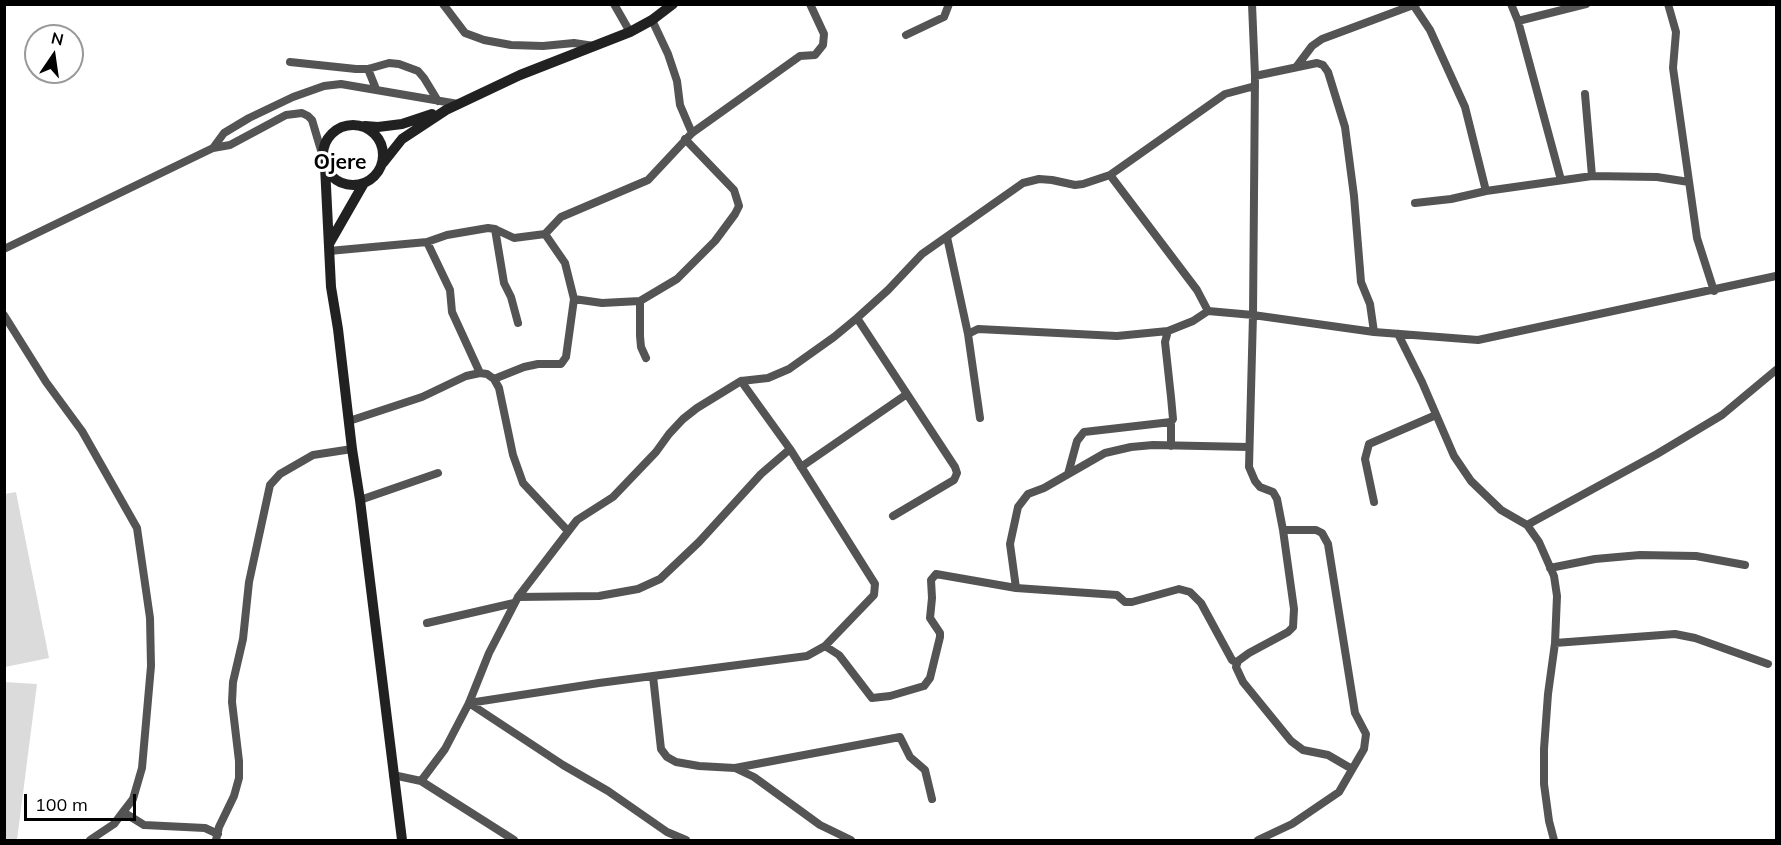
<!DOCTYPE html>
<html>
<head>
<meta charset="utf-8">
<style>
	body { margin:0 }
	#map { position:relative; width:1781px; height:845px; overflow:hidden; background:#fff; font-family:Mulish,sans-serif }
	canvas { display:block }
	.frame { position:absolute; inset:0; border:6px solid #000; pointer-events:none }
	.north { position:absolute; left:24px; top:24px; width:60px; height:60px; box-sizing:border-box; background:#fff; border:2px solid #999; border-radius:50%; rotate:13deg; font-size:16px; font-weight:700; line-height:24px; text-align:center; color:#000 }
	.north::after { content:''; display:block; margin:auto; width:21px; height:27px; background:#000; clip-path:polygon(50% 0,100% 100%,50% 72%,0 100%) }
	.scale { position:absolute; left:24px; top:794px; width:112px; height:27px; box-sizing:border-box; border:3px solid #000; border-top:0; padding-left:8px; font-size:18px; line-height:21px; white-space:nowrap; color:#000; -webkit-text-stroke:4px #fff; paint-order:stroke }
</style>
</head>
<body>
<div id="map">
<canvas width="1781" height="845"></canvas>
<div class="frame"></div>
<div class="north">N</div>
<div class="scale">100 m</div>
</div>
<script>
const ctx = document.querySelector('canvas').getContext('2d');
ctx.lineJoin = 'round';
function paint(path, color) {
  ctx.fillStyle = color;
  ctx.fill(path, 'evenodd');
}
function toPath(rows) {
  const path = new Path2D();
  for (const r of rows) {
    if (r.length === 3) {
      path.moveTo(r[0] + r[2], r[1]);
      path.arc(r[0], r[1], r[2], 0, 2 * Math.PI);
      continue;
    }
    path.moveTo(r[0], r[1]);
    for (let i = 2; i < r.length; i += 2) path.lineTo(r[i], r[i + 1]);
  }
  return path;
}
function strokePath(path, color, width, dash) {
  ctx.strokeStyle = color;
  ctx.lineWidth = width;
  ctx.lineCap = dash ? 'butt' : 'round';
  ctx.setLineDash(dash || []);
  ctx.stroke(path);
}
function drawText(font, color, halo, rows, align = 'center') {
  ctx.font = font + ' Mulish,sans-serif';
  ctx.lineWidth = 6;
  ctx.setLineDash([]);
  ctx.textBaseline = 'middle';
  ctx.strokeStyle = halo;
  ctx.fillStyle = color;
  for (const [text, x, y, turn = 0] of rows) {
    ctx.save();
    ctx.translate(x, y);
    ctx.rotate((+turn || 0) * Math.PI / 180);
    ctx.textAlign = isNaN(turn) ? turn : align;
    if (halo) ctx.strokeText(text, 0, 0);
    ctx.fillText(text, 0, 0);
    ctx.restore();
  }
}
paint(toPath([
	[16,492,49,658,5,667,5,494],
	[4,682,37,684,17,840,5,840]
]), '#dbdbdb');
strokePath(toPath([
	[443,4,465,33,484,40,511,45,543,46,574,43,594,46],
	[614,4,630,32],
	[1252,4,1255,76,1253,315,1249,467,1255,481,1260,487,1273,492,1277,499,1283,530,1316,530,1322,533,1328,544,1355,713,1366,734,1364,749,1339,792,1292,824,1258,840],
	[1511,4,1518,21,1586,4],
	[1668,4,1676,32,1673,68,1697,238,1714,291],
	[1414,6,1430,30,1465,107,1486,191,1592,176,1657,177,1689,182],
	[652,20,668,54,677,81,680,105,692,133],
	[1518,21,1561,180],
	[906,35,944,17,949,4],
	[290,62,356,69,368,69,389,63,399,64,418,71,424,78,438,101],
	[1297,66,1312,46,1322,39,1416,4],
	[368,69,376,89],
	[1255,76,1317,63,1323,65,1328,72,1345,127,1354,196,1361,282,1370,304,1374,332],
	[1585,94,1592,176],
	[213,148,224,133,249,118,293,97,324,86,341,84,458,104],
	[1110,175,1197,290,1208,311,1253,315,1374,332,1478,340,1776,276],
	[1415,203,1451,199,1486,191],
	[495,229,504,283,511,297,518,323],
	[947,237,968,334],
	[427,242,450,290,452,312,480,373],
	[4,249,213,148,230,145,286,115,302,113,308,116,312,120,323,157],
	[329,251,427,242,447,235,488,228,495,229,514,238,545,234,561,217,648,180,692,133,800,56,815,55,823,45,824,34,810,4],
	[574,299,602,303,640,301,677,279,715,241,735,214,739,206,734,190,685,139],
	[640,301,640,336,641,347,646,358],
	[4,315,46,382,82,431,137,528,150,618,151,666,142,768,133,799,123,812,114,824,90,840],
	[857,318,955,467,957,473,954,480,893,516],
	[1398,334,1422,382,1454,456,1471,481,1501,510,1527,525,1539,542,1554,576,1557,596,1555,643,1548,694,1544,749,1544,784,1549,821,1554,840],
	[494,379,524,367,538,364,561,364,566,357,574,299,565,263,545,234],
	[980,418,968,334,978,329,1117,336,1168,331,1193,321,1208,311],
	[349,421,422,397,466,376,480,373,487,374,494,379,499,388,513,455,523,483,567,530],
	[1171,422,1171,446],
	[801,467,907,394],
	[1068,474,1077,441,1084,432,1171,422,1173,419,1171,397,1165,342,1168,331],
	[360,500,438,473],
	[1374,502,1365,459,1369,444,1436,415],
	[1527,525,1657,454,1722,415,1776,370],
	[1283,530,1294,609,1293,627,1288,632,1249,653,1238,661,1236,667,1243,682,1291,741,1303,750,1328,755,1352,769],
	[1550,568,1595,559,1640,555,1696,556,1745,565],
	[1016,588,1010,544,1018,507,1028,494,1044,488,1105,453,1131,447,1153,445,1249,447],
	[518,597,599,596,638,589,660,579,699,542,761,474,790,449],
	[427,623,514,603],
	[1555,643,1675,634,1695,638,1768,664],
	[825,646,839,655,872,698,890,696,924,686,930,678,940,637,940,633,930,618,932,598,931,580,936,574,1016,588,1117,595,1125,602,1132,602,1179,589,1190,592,1201,603,1232,660,1237,663],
	[653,676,661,749,667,757,676,762,699,766,735,768,754,777,820,825,851,840],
	[469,703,599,683,807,656,825,646,874,595,875,584,790,449,741,381],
	[469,703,563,765,608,791,667,832,686,840],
	[735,768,900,737,910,757,925,770,932,799],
	[393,775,421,781,514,840],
	[421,781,445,749,469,703,489,653,518,597,577,520,613,497,656,452,669,434,683,419,697,408,741,381,768,378,789,369,834,337,857,318,888,290,922,254,1023,183,1039,179,1052,180,1075,185,1083,184,1110,175,1225,94,1255,86],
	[123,812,144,825,205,828,218,834],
	[216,840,219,827,234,796,239,778,239,761,232,702,233,682,243,639,249,582,270,485,280,474,313,455,352,449]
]), '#545454', 8);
strokePath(toPath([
	[353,155,30],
	[365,126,378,127,402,124,432,114],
	[383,163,402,139,446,110,520,75,630,32,652,20,673,4],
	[325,166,331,287,338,329,352,449,360,500,402,840],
	[329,244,364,183]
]), '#212121', 10);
drawText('bold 21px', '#000', '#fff', [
	["Ojere",340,163]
]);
</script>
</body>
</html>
